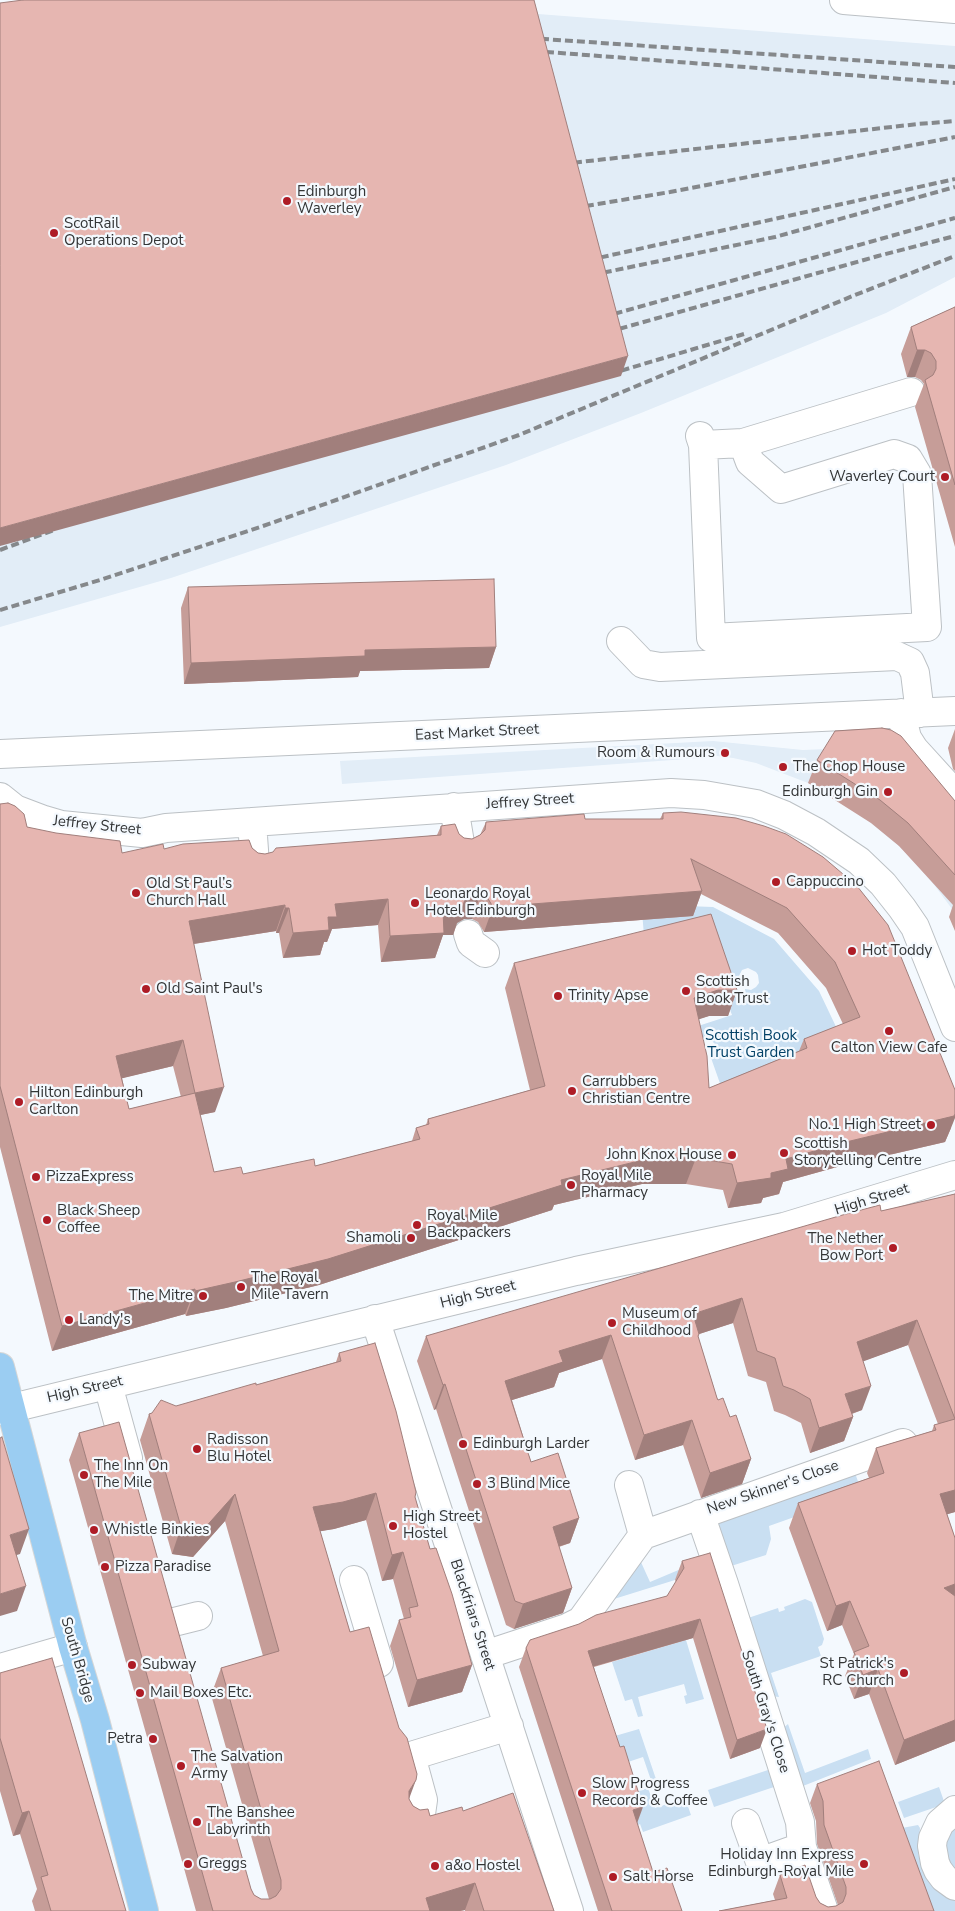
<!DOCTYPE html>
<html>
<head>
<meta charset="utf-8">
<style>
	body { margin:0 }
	canvas { display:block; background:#f4f9fe }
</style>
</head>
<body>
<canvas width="955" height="1911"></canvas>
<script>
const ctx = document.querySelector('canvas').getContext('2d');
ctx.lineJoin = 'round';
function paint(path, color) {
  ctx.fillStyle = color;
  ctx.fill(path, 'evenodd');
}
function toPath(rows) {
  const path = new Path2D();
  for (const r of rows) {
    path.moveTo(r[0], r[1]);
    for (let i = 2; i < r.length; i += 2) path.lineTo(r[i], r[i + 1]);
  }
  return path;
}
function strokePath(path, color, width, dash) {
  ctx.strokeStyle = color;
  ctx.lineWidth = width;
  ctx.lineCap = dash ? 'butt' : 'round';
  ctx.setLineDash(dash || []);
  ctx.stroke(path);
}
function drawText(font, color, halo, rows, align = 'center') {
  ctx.font = font + ' "Nunito Sans",sans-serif';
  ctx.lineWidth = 4.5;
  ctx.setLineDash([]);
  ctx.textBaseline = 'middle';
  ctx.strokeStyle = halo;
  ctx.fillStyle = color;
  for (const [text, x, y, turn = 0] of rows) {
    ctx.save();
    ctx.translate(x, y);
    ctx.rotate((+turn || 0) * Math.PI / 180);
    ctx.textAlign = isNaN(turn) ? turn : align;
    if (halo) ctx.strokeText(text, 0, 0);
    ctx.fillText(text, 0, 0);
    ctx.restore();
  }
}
paint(toPath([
	[525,13,955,46,955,277,886,313,641,413,506,465,171,578,0,627,0,21],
	[713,741,803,750,871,747,955,832,955,913,935,886,913,860,899,846,871,823,835,798,808,783,756,763,733,758,701,754,700,758,342,784,340,761]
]), '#e2edf7');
paint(toPath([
	[660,905,713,907,774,939,819,991,839,1033,723,1092,710,1055,714,1052,716,1045,711,1040,699,1041,695,1027,732,1015,728,1004,734,996,741,999,746,997,745,989,751,990,756,987,759,983,758,975,756,972,748,968,742,970,739,976,734,978,730,969,713,975,644,935,642,912],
	[854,1470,862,1493,769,1526,771,1539,766,1555,731,1566,713,1522],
	[707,1558,675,1580,614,1599,640,1560,650,1582],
	[805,1599,812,1602,824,1639,822,1645,818,1647,821,1656,771,1673,779,1697,771,1696,745,1619,778,1608,779,1612,785,1610,784,1607],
	[686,1640,704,1699,686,1704,684,1696,687,1695,684,1684,638,1697,643,1716,638,1717,632,1699,625,1701,612,1662],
	[788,1724,805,1773,868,1749,871,1759,798,1788,782,1729],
	[639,1729,658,1785,653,1786,643,1757,613,1767,608,1738],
	[774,1768,780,1785,714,1807,708,1790],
	[939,1787,945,1804,904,1818,898,1802],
	[648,1788,655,1808,685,1798,691,1815,643,1832,640,1824,636,1826,627,1795],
	[918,1825,920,1828,918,1853,924,1874,938,1891,955,1901,955,1911,923,1911,902,1828],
	[955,1825,955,1869,947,1858,945,1846,946,1840]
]), '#c9dff2');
const minor = toPath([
	[844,0,955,9],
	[700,436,703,445,711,638,927,627,917,474,908,459,894,454,781,489,750,462,743,443],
	[703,445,743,443,911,392],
	[621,641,643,664,660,667,897,656,910,662,915,673,920,713],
	[901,713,907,738,914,749,955,794],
	[0,754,955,711],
	[0,797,15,809,44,820,61,825,142,833,166,828,671,793,704,795,756,804,784,815,816,832,859,861,883,884,902,908,915,927,955,1027],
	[454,807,461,849],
	[252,822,255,864],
	[468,934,471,943,485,953],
	[375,1319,569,1911],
	[108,1385,128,1458],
	[0,1411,576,1271,784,1227,955,1175],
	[629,1485,643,1535],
	[700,1514,724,1584,800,1822,802,1847,824,1911],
	[354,1580,379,1663],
	[174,1622,198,1616],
	[485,1655,567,1628,581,1621,643,1535,903,1443],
	[0,1668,73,1647],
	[955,1810,940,1823,933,1838,932,1846,935,1863,938,1870,944,1878,955,1886],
	[414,1821,421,1814,423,1800,411,1756,509,1726],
	[746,1823,760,1862,802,1847]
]);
const major = toPath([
	[0,1367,73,1647,95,1720,144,1911]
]);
strokePath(minor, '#bcc1c5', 30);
strokePath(major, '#d6d7d7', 30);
strokePath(minor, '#fff', 28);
strokePath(major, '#9bcdf2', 28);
strokePath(toPath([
	[529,38,955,67],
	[534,51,955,83],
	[562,164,918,124,955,121],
	[574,208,670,192,955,137],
	[589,260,955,179],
	[592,275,775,237,955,187],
	[603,317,955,218],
	[608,332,878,256,955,236],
	[610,374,744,334],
	[0,550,54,530],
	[0,610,100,580,263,526,519,435,855,295,955,256]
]), '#85888b', 4, [8, 4]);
paint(toPath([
	[955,307,955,547,915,407,924,384,921,380,915,377,907,377,901,354,911,327],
	[188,587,496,647,489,668,360,671,358,677,184,684,181,608],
	[955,729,955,771,953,769,948,748],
	[817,760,955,801,955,931,949,917,953,905,899,846,871,823,808,783],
	[0,804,27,827,122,853,164,849,252,848,258,853,265,854,437,835,441,826,459,834,464,838,472,839,480,835,486,822,585,819,660,819,663,813,736,818,951,1128,945,1142,837,1167,783,1182,779,1194,763,1198,761,1203,728,1208,723,1190,686,1184,642,1184,554,1205,552,1210,319,1285,226,1308,186,1316,185,1314,52,1351,0,1147],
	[701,894,778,933,826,988,843,1024,804,1039,799,1051,709,1088,698,1019,709,1016,728,1016,737,990,514,963,505,988,530,1090,428,1119,426,1125,416,1128,412,1141,315,1166,243,1174,214,1172,200,1115,215,1112,194,944,276,931,276,933,279,933,283,958,320,955,324,942,327,942,332,929,378,925,381,962,435,958,443,935,453,935,457,923,464,919,472,919,478,922,484,932,693,916],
	[173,1066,181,1097,129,1109,122,1078],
	[955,1194,955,1512,947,1514,955,1538,955,1741,895,1765,869,1694,854,1699,845,1676,854,1654,842,1625,827,1631,789,1528,798,1503,869,1478,867,1473,876,1448,932,1431,934,1425,938,1424,908,1345,863,1361,862,1410,852,1414,853,1417,844,1441,810,1453,801,1423,785,1415,774,1411,766,1382,748,1376,733,1323,699,1334,698,1337,717,1398,730,1417,751,1459,742,1484,701,1498,683,1445,635,1460,602,1359,559,1373,554,1387,512,1400,531,1462,579,1518,570,1543,559,1547,572,1588,563,1613,514,1629,506,1625,436,1409,434,1410,417,1361,426,1336,881,1211],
	[339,1353,415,1497,430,1549,472,1665,462,1692,408,1707,390,1646,399,1620,404,1619,393,1579,382,1581,366,1520,334,1529,320,1531,350,1632,409,1799,413,1806,430,1816,463,1811,554,1911,465,1911,465,1910,460,1911,196,1911,69,1460,79,1433,251,1889,254,1895,261,1899,269,1899,211,1695,221,1668,263,1656,225,1521,193,1557,172,1554,140,1440,149,1414,256,1385,336,1362],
	[682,1561,760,1748,730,1759,693,1638,594,1667,637,1823,653,1872,682,1911,598,1911,519,1667,526,1648,667,1596,676,1582,675,1580],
	[0,1673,126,1911,35,1911,32,1901,37,1889,20,1834,13,1836,0,1791],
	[817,1784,934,1911,719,1911,775,1900,773,1894,780,1875,816,1897,820,1903,828,1907,836,1906,838,1905,817,1844,816,1821,810,1803]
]), '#c69d98');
paint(toPath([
	[917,350,925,350,915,377,907,377],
	[628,356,621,376,0,546,0,528],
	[496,647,489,668,360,671,358,677,184,684,191,663,365,650],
	[702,891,693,916,484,932,493,907],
	[481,893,472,919,464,919,457,923,453,935,443,935,435,958,381,962,390,936,443,911,465,899,473,894],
	[388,899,378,925,332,929,327,942,324,942,320,955,283,958,293,933,335,904],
	[285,905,276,931,180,946,189,921],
	[285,908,289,908,279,933,276,933],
	[718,990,737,990,728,1016,709,1016,685,1024,694,998],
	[183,1040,173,1066,107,1082,116,1056],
	[224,1087,215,1112,186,1118,195,1093],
	[955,1114,955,1118,951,1128,945,1142,837,1167,783,1182,779,1194,763,1198,761,1203,728,1208,737,1183,771,1173,786,1159,846,1142],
	[651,1158,696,1158,686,1184,642,1184,554,1205,552,1210,319,1285,226,1308,186,1316,195,1291,561,1180],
	[195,1289,185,1314,52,1351,62,1326],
	[742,1298,733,1323,684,1339,693,1314],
	[917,1320,908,1345,848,1367,857,1342],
	[611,1335,602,1359,559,1373,554,1387,496,1405,505,1381,559,1351],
	[445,1384,436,1409,434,1410,443,1385],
	[871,1386,862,1410,836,1419,845,1394],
	[853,1417,844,1441,810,1453,819,1428],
	[692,1420,683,1445,635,1460,644,1435],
	[751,1459,742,1484,701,1498,710,1473],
	[955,1490,955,1512,931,1519,940,1494],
	[376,1493,366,1520,334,1529,304,1534,313,1507],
	[235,1494,225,1521,193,1557,172,1554,181,1527],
	[579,1518,570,1543,544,1551,553,1527],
	[29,1529,20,1554,1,1560,10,1535],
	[403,1552,393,1579,382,1581,392,1555],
	[955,1584,955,1605,944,1588],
	[26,1586,17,1611,0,1616,0,1594],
	[572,1588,563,1613,514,1629,523,1604],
	[850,1601,842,1625,827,1631,836,1606],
	[700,1619,693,1638,581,1670,588,1651],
	[472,1665,462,1692,408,1707,417,1680],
	[878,1669,869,1694,854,1699,863,1675],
	[955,1720,955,1741,895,1765,904,1740],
	[767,1729,760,1748,730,1759,737,1740],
	[416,1780,406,1807,409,1791],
	[643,1807,636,1826,633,1810],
	[29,1811,20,1834,13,1836,22,1813],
	[475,1883,465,1910,460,1911,421,1911,426,1898]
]), '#a17f7c');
const building = toPath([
	[23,0,534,0,628,356,0,528,0,3,23,0],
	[955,307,955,485,925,380,933,375,936,369,936,361,931,353,925,350,917,350,911,327,955,307],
	[494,579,496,647,365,650,365,656,191,663,188,587,494,579],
	[882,728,891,730,901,736,955,801,955,875,908,823,880,800,817,760,835,731,882,728],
	[8,803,15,806,24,814,27,827,56,833,120,841,122,853,163,844,164,849,183,844,249,840,252,848,258,853,265,854,273,852,276,848,441,835,441,826,455,824,459,834,464,838,472,839,480,835,485,830,486,822,584,814,585,819,663,819,663,813,681,812,736,818,764,826,786,834,823,857,857,886,888,925,955,1090,955,1114,954,1116,846,1142,786,1159,788,1169,771,1173,771,1178,737,1183,732,1164,696,1158,651,1158,561,1180,562,1185,328,1259,235,1282,195,1291,195,1289,62,1326,0,1086,0,804,8,803],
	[691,859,787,908,835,962,860,1017,804,1039,807,1048,709,1088,707,1056,694,998,718,990,737,990,711,914,514,963,545,1086,428,1119,429,1124,416,1128,420,1139,315,1166,314,1159,243,1174,241,1167,214,1172,195,1093,129,1109,116,1056,183,1040,195,1093,224,1087,189,921,285,905,285,908,289,908,293,933,329,930,328,917,337,917,335,904,388,899,390,936,444,933,443,911,462,909,465,899,473,894,481,893,487,897,493,907,702,891,691,859],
	[955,1194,955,1490,940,1494,955,1538,955,1584,944,1588,955,1596,955,1720,904,1740,878,1669,863,1675,854,1652,869,1646,850,1601,836,1606,798,1503,884,1473,876,1448,936,1430,934,1425,955,1419,917,1320,857,1342,871,1386,845,1394,853,1417,819,1428,810,1399,794,1390,783,1386,775,1358,757,1351,742,1298,693,1314,699,1334,698,1336,717,1398,718,1400,723,1398,730,1417,736,1415,751,1459,710,1473,692,1420,644,1435,611,1335,559,1351,563,1362,505,1381,531,1462,558,1453,579,1518,553,1527,572,1588,523,1604,515,1601,445,1384,443,1385,426,1336,846,1214,880,1205,881,1211,955,1194],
	[375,1343,396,1411,416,1492,415,1497,430,1549,436,1548,452,1594,472,1665,417,1680,399,1620,411,1617,409,1608,418,1606,403,1552,392,1555,376,1493,343,1502,313,1507,350,1632,369,1627,399,1728,407,1738,417,1774,416,1780,409,1791,409,1799,413,1806,420,1810,428,1809,430,1816,462,1807,463,1811,513,1793,554,1911,484,1911,475,1883,426,1898,430,1911,213,1911,79,1433,119,1422,251,1889,254,1895,261,1899,270,1899,276,1896,281,1889,281,1880,221,1668,279,1651,235,1494,203,1530,181,1527,149,1414,152,1413,161,1400,176,1406,256,1383,256,1385,341,1361,339,1353,375,1343],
	[2,1437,29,1529,10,1535,26,1586,0,1594,0,1438,2,1437],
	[710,1553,767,1729,737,1740,700,1619,588,1651,620,1747,624,1746,643,1807,633,1810,653,1872,667,1868,682,1911,612,1911,526,1648,530,1640,579,1624,596,1615,667,1596,684,1568,682,1561,710,1553],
	[52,1658,126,1911,51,1911,41,1877,48,1875,29,1811,22,1813,0,1738,0,1673,52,1658],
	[879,1761,934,1911,719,1911,787,1898,780,1875,805,1865,816,1897,820,1903,828,1907,836,1906,843,1902,846,1894,846,1887,824,1825,823,1801,817,1784,879,1761]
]);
paint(building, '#e6b6b1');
strokePath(building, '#a17f7c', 1);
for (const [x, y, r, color] of [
	[287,201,5,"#ae1c26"],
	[54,233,5,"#ae1c26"],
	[945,477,5,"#ae1c26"],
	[725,753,5,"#ae1c26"],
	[783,767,5,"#ae1c26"],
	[888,792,5,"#ae1c26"],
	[776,882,5,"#ae1c26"],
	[136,893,5,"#ae1c26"],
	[415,903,5,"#ae1c26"],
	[852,951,5,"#ae1c26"],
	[146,989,5,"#ae1c26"],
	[686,991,5,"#ae1c26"],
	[558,996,5,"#ae1c26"],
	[889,1031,5,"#ae1c26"],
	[572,1091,5,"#ae1c26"],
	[19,1102,5,"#ae1c26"],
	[931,1125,5,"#ae1c26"],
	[784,1153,5,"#ae1c26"],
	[732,1155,5,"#ae1c26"],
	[36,1177,5,"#ae1c26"],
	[571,1185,5,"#ae1c26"],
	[47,1220,5,"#ae1c26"],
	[417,1225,5,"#ae1c26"],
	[411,1238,5,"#ae1c26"],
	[893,1248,5,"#ae1c26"],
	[241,1287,5,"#ae1c26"],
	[203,1296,5,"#ae1c26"],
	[69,1320,5,"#ae1c26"],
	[612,1323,5,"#ae1c26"],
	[463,1444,5,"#ae1c26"],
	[197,1449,5,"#ae1c26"],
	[84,1475,5,"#ae1c26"],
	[477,1484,5,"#ae1c26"],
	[393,1526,5,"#ae1c26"],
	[94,1530,5,"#ae1c26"],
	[105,1567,5,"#ae1c26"],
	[132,1665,5,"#ae1c26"],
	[904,1673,5,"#ae1c26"],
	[140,1693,5,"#ae1c26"],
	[153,1739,5,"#ae1c26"],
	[181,1766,5,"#ae1c26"],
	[582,1793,5,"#ae1c26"],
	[197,1822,5,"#ae1c26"],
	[188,1864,5,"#ae1c26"],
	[864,1864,5,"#ae1c26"],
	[435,1866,5,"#ae1c26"],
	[613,1877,5,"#ae1c26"]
]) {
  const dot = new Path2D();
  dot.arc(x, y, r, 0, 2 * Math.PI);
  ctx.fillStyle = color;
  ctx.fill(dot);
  strokePath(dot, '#f4f9fe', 2);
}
drawText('15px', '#333536', '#f4f9fe', [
	["Edinburgh",297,192],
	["Waverley",297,209],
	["ScotRail",64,224],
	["Operations Depot",64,241],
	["Waverley Court",935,477,"right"],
	["Room & Rumours",715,753,"right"],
	["The Chop House",793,767],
	["Edinburgh Gin",878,792,"right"],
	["Cappuccino",786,882],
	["Old St Paul’s",146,884],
	["Church Hall",146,901],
	["Leonardo Royal",425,894],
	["Hotel Edinburgh",425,911],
	["Hot Toddy",862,951],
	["Scottish",696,982],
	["Book Trust",696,999],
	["Old Saint Paul's",156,989],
	["Trinity Apse",568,996],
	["Calton View Cafe",889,1048,"center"],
	["Carrubbers",582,1082],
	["Christian Centre",582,1099],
	["Hilton Edinburgh",29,1093],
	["Carlton",29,1110],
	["No.1 High Street",921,1125,"right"],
	["Scottish",794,1144],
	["Storytelling Centre",794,1161],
	["John Knox House",722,1155,"right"],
	["Royal Mile",581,1176],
	["Pharmacy",581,1193],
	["PizzaExpress",46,1177],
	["Black Sheep",57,1211],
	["Coffee",57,1228],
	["Royal Mile",427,1216],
	["Backpackers",427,1233],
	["Shamoli",401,1238,"right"],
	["The Nether",883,1239,"right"],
	["Bow Port",883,1256,"right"],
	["The Royal",251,1278],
	["Mile Tavern",251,1295],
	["The Mitre",193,1296,"right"],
	["Museum of",622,1314],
	["Childhood",622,1331],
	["Landy's",79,1320],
	["Radisson",207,1440],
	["Blu Hotel",207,1457],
	["Edinburgh Larder",473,1444],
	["The Inn On",94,1466],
	["The Mile",94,1483],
	["3 Blind Mice",487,1484],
	["High Street",403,1517],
	["Hostel",403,1534],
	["Whistle Binkies",104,1530],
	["Pizza Paradise",115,1567],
	["St Patrick's",894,1664,"right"],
	["RC Church",894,1681,"right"],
	["Subway",142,1665],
	["Mail Boxes Etc.",150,1693],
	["Petra",143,1739,"right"],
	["The Salvation",191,1757],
	["Army",191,1774],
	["Slow Progress",592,1784],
	["Records & Coffee",592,1801],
	["The Banshee",207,1813],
	["Labyrinth",207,1830],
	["Holiday Inn Express",854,1855,"right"],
	["Edinburgh-Royal Mile",854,1872,"right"],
	["Greggs",198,1864],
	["a&o Hostel",445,1866],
	["Salt Horse",623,1877]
], 'left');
drawText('15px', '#333536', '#f4f9fe', [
	["East Market Street",477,733,-3],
	["Jeffrey Street",530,802,-4],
	["Jeffrey Street",97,826,6],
	["High Street",872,1200,-17],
	["High Street",478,1295,-14],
	["High Street",85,1390,-13],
	["New Skinner's Close",773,1488,-19],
	["Blackfriars Street",472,1615,72],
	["South Bridge",77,1660,74],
	["South Gray's Close",765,1712,72]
]);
drawText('15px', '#014066', '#f4f9fe', [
	["Scottish Book",751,1036],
	["Trust Garden",751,1053]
]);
</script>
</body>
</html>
